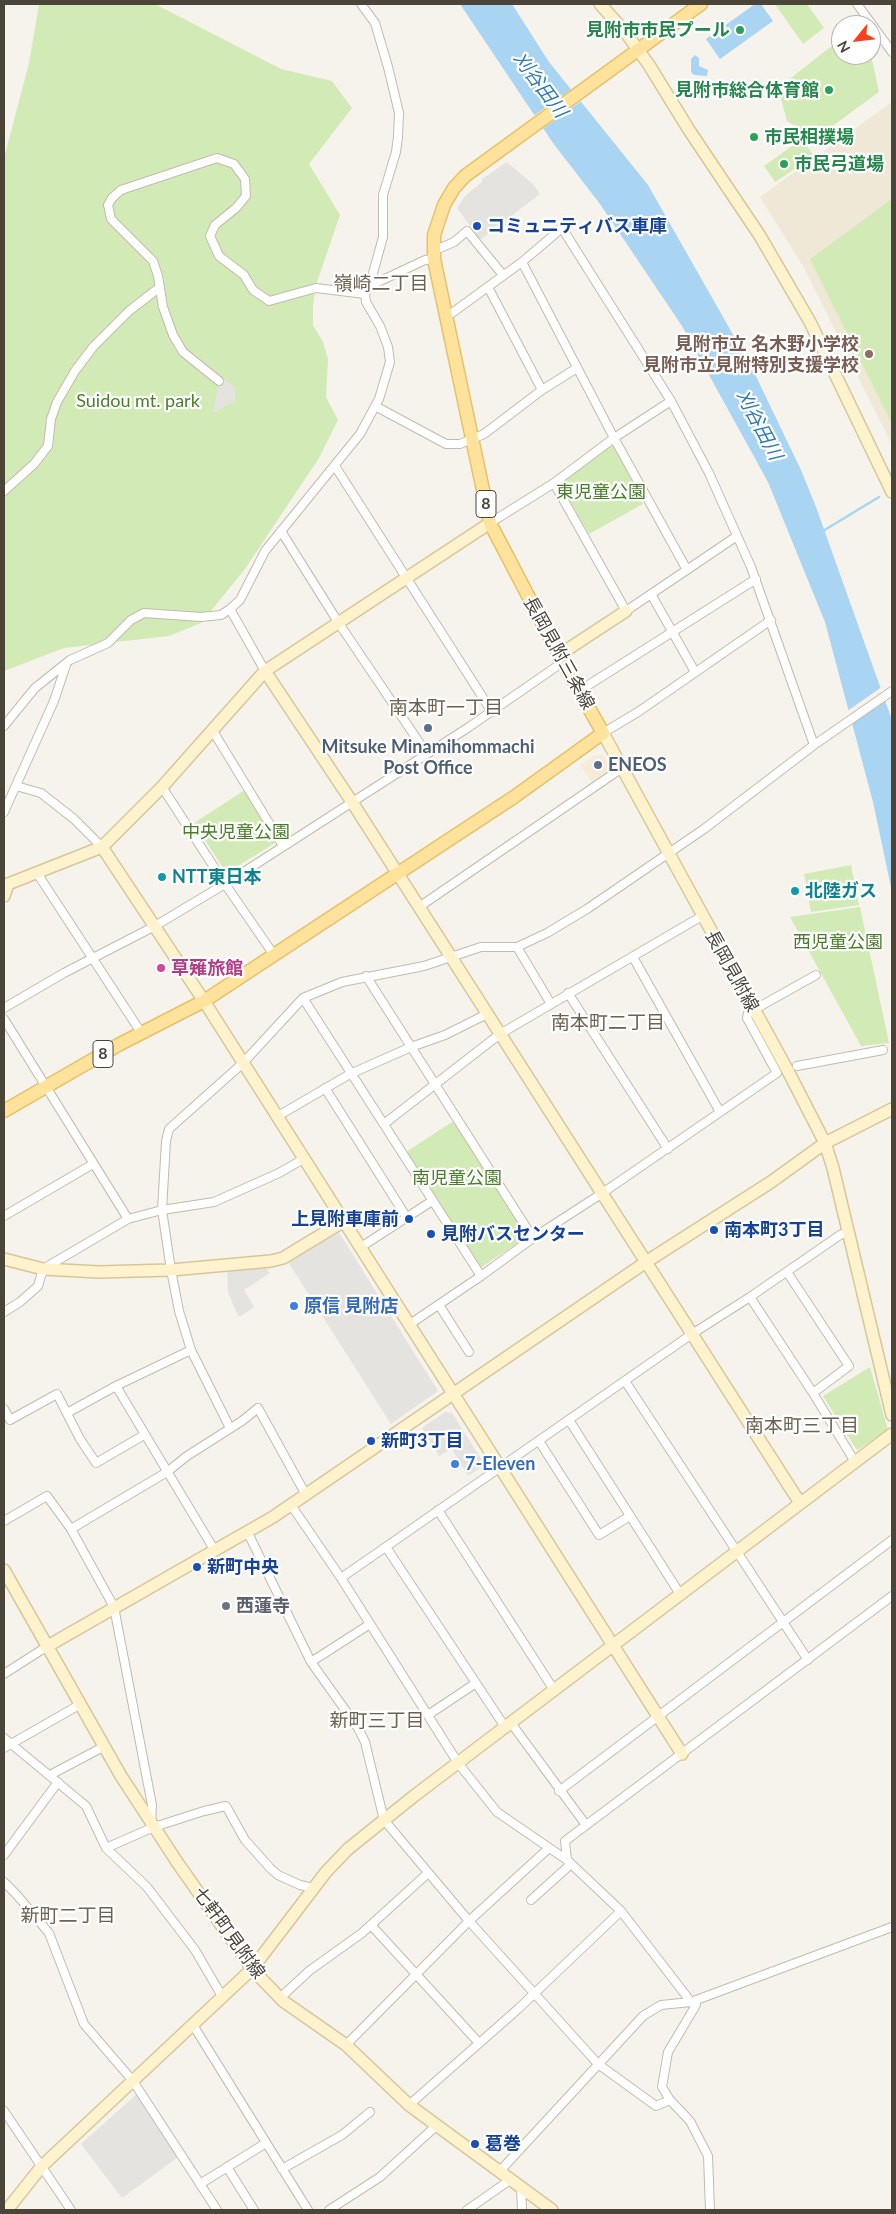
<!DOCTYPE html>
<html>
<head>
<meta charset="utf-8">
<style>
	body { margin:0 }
	#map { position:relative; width:896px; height:2214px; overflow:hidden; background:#f6f3ec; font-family:Lato,sans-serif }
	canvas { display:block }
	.frame { position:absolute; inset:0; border:5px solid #4b4439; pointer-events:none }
	.north { position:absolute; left:831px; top:15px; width:50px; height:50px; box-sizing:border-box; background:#fff; border:1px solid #b7b4b0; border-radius:50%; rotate:241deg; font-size:14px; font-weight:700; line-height:20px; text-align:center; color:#4b4439 }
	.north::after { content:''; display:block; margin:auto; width:18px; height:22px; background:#fc3f1d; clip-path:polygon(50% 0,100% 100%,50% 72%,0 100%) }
</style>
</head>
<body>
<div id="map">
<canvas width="896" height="2214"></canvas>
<div class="frame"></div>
<div class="north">N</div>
</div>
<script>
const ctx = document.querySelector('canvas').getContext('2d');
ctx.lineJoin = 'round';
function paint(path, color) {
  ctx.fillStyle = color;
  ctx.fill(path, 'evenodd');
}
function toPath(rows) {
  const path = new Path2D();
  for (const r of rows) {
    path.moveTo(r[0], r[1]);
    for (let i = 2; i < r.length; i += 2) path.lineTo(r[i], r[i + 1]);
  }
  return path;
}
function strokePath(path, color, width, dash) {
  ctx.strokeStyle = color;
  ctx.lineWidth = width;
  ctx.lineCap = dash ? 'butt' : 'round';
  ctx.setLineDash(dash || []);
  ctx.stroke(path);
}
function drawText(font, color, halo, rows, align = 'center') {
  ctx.font = font + ' Lato,"Noto Sans JP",sans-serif';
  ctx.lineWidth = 4.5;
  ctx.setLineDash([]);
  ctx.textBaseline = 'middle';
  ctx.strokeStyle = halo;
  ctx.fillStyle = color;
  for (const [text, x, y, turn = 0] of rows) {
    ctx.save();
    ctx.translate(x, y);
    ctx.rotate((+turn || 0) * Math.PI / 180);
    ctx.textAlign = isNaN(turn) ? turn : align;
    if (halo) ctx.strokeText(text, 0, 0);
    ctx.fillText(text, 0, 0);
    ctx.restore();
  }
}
paint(toPath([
	[595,755,603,755,612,771,593,784,580,765]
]), '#f7ead8');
paint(toPath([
	[892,102,892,440,890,441,804,268,760,197]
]), '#efe8d6');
paint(toPath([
	[39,4,155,4,281,69,332,81,352,108,309,164,340,215,316,285,313,305,313,325,323,342,328,359,326,397,338,420,319,458,245,569,201,623,169,636,64,648,4,671,4,158,29,63],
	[775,4,807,4,824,28,803,44],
	[838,41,841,45,841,55,849,55,857,66,871,55,879,92,816,138,787,121,778,88],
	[802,139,814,156,775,182,764,166],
	[892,199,892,424,810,259],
	[611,446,615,447,643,504,589,534,560,484,561,481],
	[245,790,276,838,275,843,230,871,225,871,194,823],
	[851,865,859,905,811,912,804,874],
	[860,907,889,1043,861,1046,790,917],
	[452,1122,457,1124,528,1236,480,1268,406,1152],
	[870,1367,888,1430,857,1450,823,1396]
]), '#d2eab5');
paint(toPath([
	[507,162,533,184,540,194,480,240,457,208,466,195,482,182,482,179],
	[220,377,235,387,235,401,213,413],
	[338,1231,438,1391,391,1424,288,1262],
	[227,1268,266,1269,270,1273,244,1290,254,1307,240,1317,237,1314,228,1292],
	[445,1412,452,1413,485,1465,468,1476,452,1449,439,1456,422,1428],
	[139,2092,181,2155,122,2198,81,2144]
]), '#e5e3e0');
paint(toPath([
	[460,4,512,4,549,62,648,185,752,368,801,470,816,507,892,720,892,892,873,802,825,622,768,482,682,326,600,204,553,143],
	[755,4,761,4,773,21,720,59,706,39],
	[695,55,699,58,699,66,708,70,707,76,694,75,691,72,691,59]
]), '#a9d4f2');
paint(toPath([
	[573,88,583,100,541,130,532,117],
	[883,686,885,690,847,717,846,712]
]), '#f6f3ec');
strokePath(toPath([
	[823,531,879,497]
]), '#a9d4f2', 2.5);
const street = toPath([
	[857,4,892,52],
	[433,251,454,242,467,231,503,275],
	[522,262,614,438,687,570],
	[370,284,376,283,425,260,434,259],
	[488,287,542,390],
	[445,315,452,313,522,262,562,228,671,401,709,473,751,567,814,745],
	[219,381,183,352,173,335,163,307,158,276,153,261,111,219,108,205,112,198,121,190,217,158,234,164,245,179,246,196,236,208,215,225,210,236,219,256,244,275,253,290,269,301,316,288,365,294],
	[375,406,446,444,460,444,484,434,542,390,577,368],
	[335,466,492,712],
	[554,483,626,611,737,536],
	[4,491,34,464,48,446,51,419,57,402,75,371,93,347,129,311,160,287],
	[490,523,554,483,614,438,671,401],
	[281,531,338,622,427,754],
	[651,594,695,672],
	[230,609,265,671],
	[579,691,756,579],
	[4,726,35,688,70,660,108,643,131,620,144,613,201,617,221,615,230,609,240,600,265,551,360,434,379,399,390,362,388,347,380,326,366,302,365,294,370,284,383,237,383,195,396,152,398,137,399,113,388,67,375,23,361,4],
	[213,731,283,846],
	[603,733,638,712,771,620],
	[16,786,41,793,74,819,102,847],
	[162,787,225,884,274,955],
	[4,812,54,701,66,665],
	[37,873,142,1034],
	[419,907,622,768],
	[517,947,551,1004],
	[633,957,720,1112],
	[366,976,533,1238],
	[568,993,668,1149],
	[303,998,481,1276,410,1324],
	[4,1008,64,973,155,926,225,884,469,727,563,662],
	[4,1019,128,1219],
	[797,1066,883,1050],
	[325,1088,407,1218],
	[278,1116,350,1074,411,1047,445,1035,487,1014],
	[384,1124,500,1034,702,916],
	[4,1216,93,1164],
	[361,1247,432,1201],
	[787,1272,849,1366,813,1393],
	[481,1276,533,1238,601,1194,777,1073,747,1018,748,1013,816,975],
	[750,1297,813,1393,855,1462],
	[439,1305,469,1352],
	[4,1312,20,1302,38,1286,43,1269,128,1219,162,1210,214,1202,279,1173,305,1158],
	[625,1381,808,1660],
	[116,1386,215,1551],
	[4,1409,10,1420,57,1394,80,1439,96,1463,144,1435],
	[67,1413,116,1386,191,1350],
	[569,1420,680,1594],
	[230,1428,191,1350,179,1311,171,1270,162,1210,166,1141,169,1129,243,1063,303,998,342,982,424,966,481,947,517,947,547,933,587,909,704,829,814,745,892,691],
	[539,1441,599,1535,630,1516],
	[291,1505,341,1578,458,1763,497,1812,567,1860,621,1911,691,2002],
	[438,1510,554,1690],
	[4,1521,47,1496,71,1529,114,1607,152,1805,151,1822],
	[71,1529,167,1472,187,1456,242,1421,258,1408,306,1495],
	[248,1533,311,1662,358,1728,365,1742,384,1820,469,1921,598,2064,656,2106,670,2100,690,2121,708,2156,710,2210],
	[386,1547,505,1727],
	[341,1578,692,1334,750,1297,840,1235,848,1232],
	[311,1662,370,1624],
	[4,1674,46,1647],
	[428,1715,476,1683],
	[511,1723,586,1825],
	[4,1738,86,1806,106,1848,147,1887,195,1950,223,1998],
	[4,1748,79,1705],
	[50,1775,103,1747],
	[559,1791,892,1540],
	[106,1848,154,1827,204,1811,226,1806,245,1840,271,1869,278,1875,300,1885,314,1888],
	[4,1855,58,1782],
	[567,1860,565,1841,892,1596],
	[4,1882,16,1894,49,1933,84,2024,133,2081,217,2210],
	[531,1900,571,1864],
	[371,1925,479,2043],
	[280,1998,309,1971,362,1933,427,1874],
	[193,2025,308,2210],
	[346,2045,469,1921,549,1848],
	[670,2100,662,2087,668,2052,696,2005],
	[409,2105,518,2009,621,1911],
	[4,2111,71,2210],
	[227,2167,254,2210],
	[282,2169,342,2135,370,2112],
	[499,2172,643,2016,661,2005,691,2002,892,1927],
	[200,2184,266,2143],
	[521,2187,522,2210],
	[329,2210,380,2177,436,2126],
	[467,2210,510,2180]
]);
const secondary = toPath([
	[600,4,626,33,649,65,689,130,760,236,810,322,892,492],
	[559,655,626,611],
	[265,671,352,802,800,1503],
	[603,733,788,1071,825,1143,833,1168,892,1415],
	[102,847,204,1001,682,1754],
	[4,896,8,884,102,847,162,787,265,671,490,523],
	[4,1259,43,1269,99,1272,171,1270,271,1261,283,1258,344,1221],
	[4,1570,121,1776,177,1862,252,1969,283,2001,346,2045,409,2105,552,2210],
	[46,1647,273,1517,646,1262,771,1182,825,1143,892,1109],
	[7,2210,42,2166,252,1969,326,1872,348,1849,414,1796,892,1434]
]);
const primary = toPath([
	[4,1111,120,1044,204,1001,514,797,603,733,559,655,490,523,434,259,434,235,444,205,454,188,465,176,701,4]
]);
strokePath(street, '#c2bbae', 10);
strokePath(secondary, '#d6c79b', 14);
strokePath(primary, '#e6c16a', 15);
strokePath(street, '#fff', 8);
strokePath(secondary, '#fff3cd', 11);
strokePath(primary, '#ffe39c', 12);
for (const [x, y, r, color] of [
	[740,30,5,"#2e9e5b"],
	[829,90,5,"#2e9e5b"],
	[754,137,5,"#2e9e5b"],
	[784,164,5,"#2e9e5b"],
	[477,226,5,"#1a4fb4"],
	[869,354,5,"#8d6e63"],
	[428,728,5,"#5c6f8a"],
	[598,765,5,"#5c6f8a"],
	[162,877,5,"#0f9aa8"],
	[795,891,5,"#0f9aa8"],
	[161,968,5,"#d1479c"],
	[409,1219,5,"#1a4fb4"],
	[714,1230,5,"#1a4fb4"],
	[431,1234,5,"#1a4fb4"],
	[294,1306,5,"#3f7fe0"],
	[371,1441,5,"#1a4fb4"],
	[455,1464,5,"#3f7fe0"],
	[197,1567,5,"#1a4fb4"],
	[226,1606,5,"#6b7280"],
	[475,2144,5,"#1a4fb4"]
]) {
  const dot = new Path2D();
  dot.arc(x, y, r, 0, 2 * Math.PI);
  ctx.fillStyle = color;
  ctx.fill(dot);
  strokePath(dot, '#fff', 2);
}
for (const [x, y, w] of [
	[486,504,20],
	[103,1054,20]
]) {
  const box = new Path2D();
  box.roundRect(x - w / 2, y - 13.5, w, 27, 4);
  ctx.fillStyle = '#fff';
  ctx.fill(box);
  strokePath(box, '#4b4439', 1);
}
drawText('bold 16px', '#4b4439', null, [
	["8",486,504],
	["8",103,1054]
]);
drawText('bold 18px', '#27864d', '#fff', [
	["見附市市民プール",730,30],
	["見附市総合体育館",819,90],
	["市民相撲場",764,137,"left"],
	["市民弓道場",794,164,"left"]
], 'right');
drawText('bold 18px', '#164399', '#fff', [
	["コミュニティバス車庫",487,226],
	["上見附車庫前",399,1219,"right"],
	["南本町3丁目",724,1230],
	["見附バスセンター",441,1234],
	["新町3丁目",381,1441],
	["新町中央",207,1567],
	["葛巻",485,2144]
], 'left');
drawText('bold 18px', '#785e54', '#fff', [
	["見附市立 名木野小学校",859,344],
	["見附市立見附特別支援学校",859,365]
], 'right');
drawText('18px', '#4a7f2a', '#fff', [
	["Suidou mt. park",138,401],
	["東児童公園",601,492],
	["中央児童公園",236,832],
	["西児童公園",838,942],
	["南児童公園",457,1178]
]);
drawText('18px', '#4b4439', '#fff', [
	["長岡見附三条線",559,653,61],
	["長岡見附線",732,971,61],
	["七軒町見附線",229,1933,54]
]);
drawText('bold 18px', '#4e5e75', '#fff', [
	["Mitsuke Minamihommachi",428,747],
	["Post Office",428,768],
	["ENEOS",608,765,"left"]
]);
drawText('bold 18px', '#0d838f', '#fff', [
	["NTT東日本",172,877],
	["北陸ガス",805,891]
], 'left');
drawText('bold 18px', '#b23c85', '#fff', [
	["草薙旅館",171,968]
], 'left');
drawText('bold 18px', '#366cbe', '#fff', [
	["原信 見附店",304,1306],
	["7-Eleven",465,1464]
], 'left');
drawText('bold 18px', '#5b616d', '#fff', [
	["西蓮寺",236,1606]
], 'left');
drawText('italic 19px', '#2e7ab2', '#fff', [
	["刈谷田川",540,85,53],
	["刈谷田川",759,425,62]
]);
drawText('19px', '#6e6250', '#fff', [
	["嶺崎二丁目",381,284],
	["南本町一丁目",446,708],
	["南本町二丁目",608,1023],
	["南本町三丁目",802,1426],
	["新町三丁目",377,1721],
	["新町二丁目",68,1916]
]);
</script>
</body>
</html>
